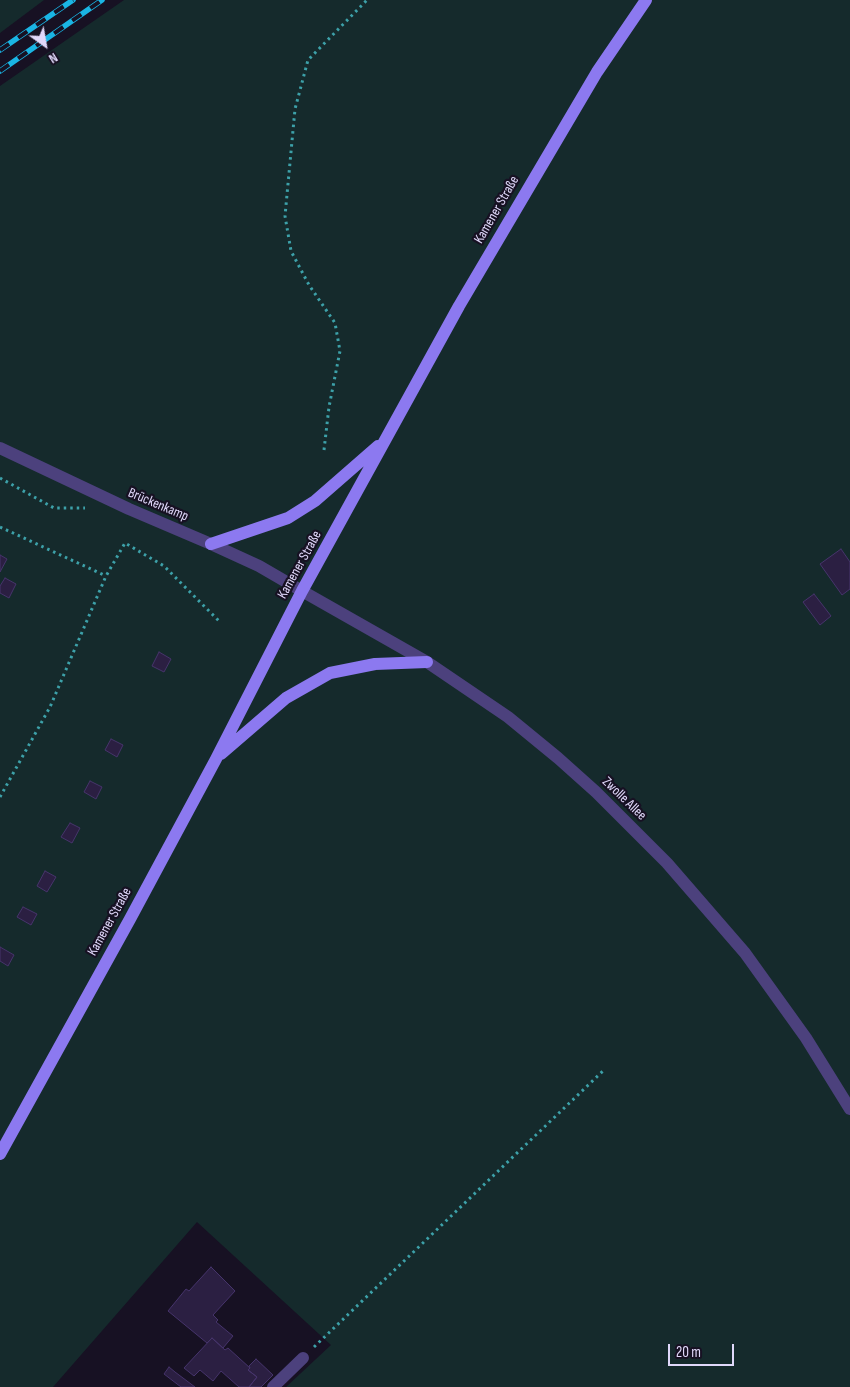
<!DOCTYPE html>
<html>
<head>
<meta charset="utf-8">
<style>
	body { margin:0 }
	#map { position:relative; width:850px; height:1387px; overflow:hidden; background:#171123; font-family:"Sofia Sans Condensed",sans-serif }
	canvas { display:block }
	.north { position:absolute; left:20px; top:20px; width:50px; height:50px; -webkit-text-stroke:4px #171123; paint-order:stroke; rotate:148deg; font-size:14px; font-weight:700; line-height:20px; text-align:center; color:#e0d8fa }
	.north::after { content:''; display:block; margin:auto; width:18px; height:22px; background:#e0d8fa; clip-path:polygon(50% 0,100% 100%,50% 72%,0 100%) }
	.scale { position:absolute; left:668px; top:1344px; width:66px; height:22px; box-sizing:border-box; border:2px solid #e0d8fa; border-top:0; padding-left:6px; font-size:15px; line-height:18px; white-space:nowrap; color:#e0d8fa; -webkit-text-stroke:4px #171123; paint-order:stroke }
</style>
</head>
<body>
<div id="map">
<canvas width="850" height="1387"></canvas>
<div class="north">N</div>
<div class="scale">20 m</div>
</div>
<script>
const ctx = document.querySelector('canvas').getContext('2d');
ctx.lineJoin = 'round';
function paint(path, color) {
  ctx.fillStyle = color;
  ctx.fill(path, 'evenodd');
}
function toPath(rows) {
  const path = new Path2D();
  for (const r of rows) {
    path.moveTo(r[0], r[1]);
    for (let i = 2; i < r.length; i += 2) path.lineTo(r[i], r[i + 1]);
  }
  return path;
}
function strokePath(path, color, width, dash) {
  ctx.strokeStyle = color;
  ctx.lineWidth = width;
  ctx.lineCap = dash ? 'butt' : 'round';
  ctx.setLineDash(dash || []);
  ctx.stroke(path);
}
function drawText(font, color, halo, rows, align = 'center') {
  ctx.font = font + ' "Sofia Sans Condensed",sans-serif';
  ctx.lineWidth = 4.5;
  ctx.setLineDash([]);
  ctx.textBaseline = 'middle';
  ctx.strokeStyle = halo;
  ctx.fillStyle = color;
  for (const [text, x, y, turn = 0] of rows) {
    ctx.save();
    ctx.translate(x, y);
    ctx.rotate((+turn || 0) * Math.PI / 180);
    ctx.textAlign = isNaN(turn) ? turn : align;
    if (halo) ctx.strokeText(text, 0, 0);
    ctx.fillText(text, 0, 0);
    ctx.restore();
  }
}
paint(toPath([
	[0,0,44,0,0,33],
	[124,0,850,0,850,1387,286,1387,331,1345,197,1222,53,1387,0,1387,0,86]
]), '#152a2c');
const building = toPath([
	[841,549,850,562,850,589,842,595,820,564,841,549],
	[0,555,7,559,0,572,0,555],
	[5,578,16,584,9,598,0,593,0,586,5,578],
	[814,594,831,616,820,625,803,602,814,594],
	[159,652,171,659,164,672,152,666,159,652],
	[111,739,123,745,117,757,105,750,111,739],
	[90,781,102,787,96,799,84,792,90,781],
	[70,823,80,828,72,843,61,837,70,823],
	[45,871,56,877,47,892,37,886,45,871],
	[23,907,37,914,31,925,17,917,23,907],
	[0,947,14,955,8,966,0,961,0,947],
	[211,1267,235,1291,213,1315,218,1320,216,1322,233,1336,223,1348,212,1338,207,1343,168,1311,186,1289,189,1291,211,1267],
	[212,1338,225,1350,228,1348,250,1368,248,1370,257,1377,249,1387,239,1387,221,1371,213,1381,200,1370,194,1376,184,1368,212,1338],
	[256,1359,273,1375,261,1387,249,1387,257,1377,248,1370,250,1368,249,1366,256,1359],
	[169,1367,175,1372,195,1387,181,1387,164,1374,169,1367]
]);
paint(building, '#2b1f42');
strokePath(building, '#46346b', 1);
strokePath(toPath([
	[324,450,329,407,340,351,335,323,309,285,291,251,285,216,295,109,308,60,367,0],
	[0,478,54,508,85,508],
	[0,527,106,576],
	[0,797,50,707,106,576,125,543,164,566,220,622],
	[314,1347,605,1069]
]), '#3da1a9', 3, [2.5, 4]);
strokePath(toPath([
	[0,448,129,509,211,544,259,566,302,591],
	[273,1387,303,1358]
]), '#4c417d', 12);
strokePath(toPath([
	[302,591,427,662,508,717,558,758,596,792,667,863,745,953,806,1038,850,1109]
]), '#4c417d', 12);
strokePath(toPath([
	[211,544,288,518,315,501,378,446],
	[221,754,286,698,330,673,375,664,427,662],
	[0,1154,130,919,216,759,302,591,459,306,597,72,646,0]
]), '#8c79f0', 12);
const rail = toPath([
	[0,50,73,0],
	[0,71,102,0]
]);
strokePath(rail, '#1ab5e4', 5.5);
strokePath(rail, '#171123', 4, [11]);
drawText('14px', '#e0d8fa', '#171123', [
	["Kamener Straße",497,210,-60],
	["Brückenkamp",158,505,23],
	["Kamener Straße",300,565,-61],
	["Zwolle Allee",624,799,44],
	["Kamener Straße",110,922,-61]
]);
</script>
</body>
</html>
